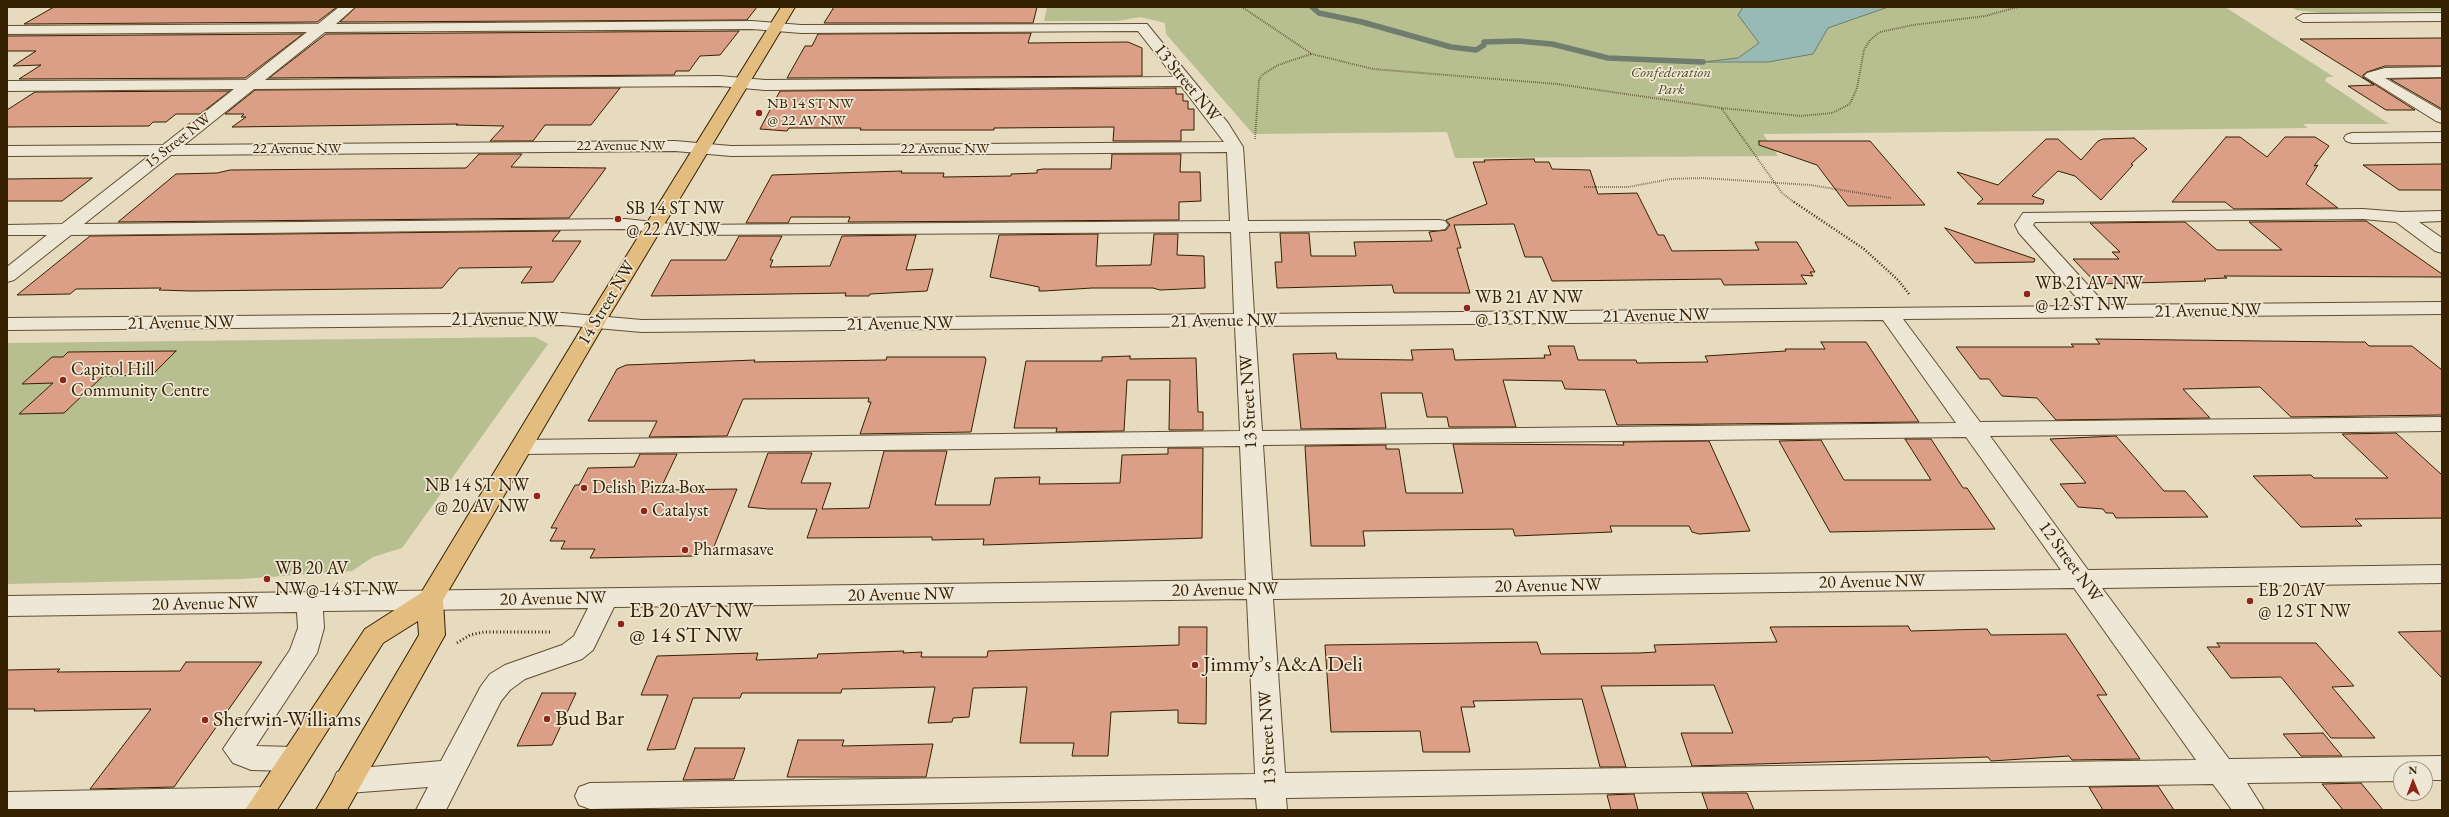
<!DOCTYPE html>
<html>
<head>
<meta charset="utf-8">
<style>
	body { margin:0 }
	#map { position:relative; width:2449px; height:817px; overflow:hidden; background:#e6dabf; font-family:"EB Garamond",serif }
	canvas { display:block }
	.frame { position:absolute; inset:0; border:8px solid #352000; pointer-events:none }
	.north { position:absolute; left:2393px; top:761px; width:40px; height:40px; box-sizing:border-box; background:#efe7d5; border:1px solid #a59780; border-radius:50%; rotate:359deg; font-size:11px; font-weight:700; line-height:16px; text-align:center; color:#352000 }
	.north::after { content:''; display:block; margin:auto; width:14px; height:18px; background:#8f2418; clip-path:polygon(50% 0,100% 100%,50% 72%,0 100%) }
</style>
</head>
<body>
<div id="map">
<canvas width="2449" height="817"></canvas>
<div class="frame"></div>
<div class="north">N</div>
</div>
<script>
const ctx = document.querySelector('canvas').getContext('2d');
ctx.lineJoin = 'round';
function paint(path, color) {
  ctx.fillStyle = color;
  ctx.fill(path, 'evenodd');
}
function toPath(rows) {
  const path = new Path2D();
  for (const r of rows) {
    path.moveTo(r[0], r[1]);
    for (let i = 2; i < r.length; i += 2) path.lineTo(r[i], r[i + 1]);
  }
  return path;
}
function strokePath(path, color, width, dash) {
  ctx.strokeStyle = color;
  ctx.lineWidth = width;
  ctx.lineCap = dash ? 'butt' : 'round';
  ctx.setLineDash(dash || []);
  ctx.stroke(path);
}
function drawText(font, color, halo, rows, align = 'center') {
  ctx.font = font + ' "EB Garamond",serif';
  ctx.lineWidth = 3.5;
  ctx.setLineDash([]);
  ctx.textBaseline = 'middle';
  ctx.strokeStyle = halo;
  ctx.fillStyle = color;
  for (const [text, x, y, turn = 0] of rows) {
    ctx.save();
    ctx.translate(x, y);
    ctx.rotate((+turn || 0) * Math.PI / 180);
    ctx.textAlign = isNaN(turn) ? turn : align;
    if (halo) ctx.strokeText(text, 0, 0);
    ctx.fillText(text, 0, 0);
    ctx.restore();
  }
}
paint(toPath([
	[1047,7,2225,7,2334,77,2327,77,2325,81,2389,124,2303,124,2308,128,1763,134,1778,156,1455,158,1447,132,1253,134,1166,34,1165,23,1140,17,1117,21,1044,21],
	[2291,7,2442,7,2442,11,2323,13,2296,10],
	[535,337,548,344,402,548,373,557,352,571,241,579,7,584,7,343]
]), '#b7bf90');
const water = toPath([
	[1743,7,1888,7,1828,28,1813,54,1768,62,1703,62,1738,58,1759,43,1738,15,1743,7]
]);
paint(water, '#97bab6');
strokePath(water, '#707c6d', 1);
strokePath(toPath([
	[1312,7,1319,13,1362,22,1451,47,1476,50,1484,45,1484,42,1518,41,1552,44,1608,58,1703,62]
]), '#707c6d', 5.5);
const building = toPath([
	[54,7,337,7,317,22,24,24,54,7],
	[356,7,757,7,747,20,340,22,356,7],
	[834,7,1037,7,1033,23,824,23,834,7],
	[739,31,720,55,700,56,689,71,676,71,674,75,269,78,326,34,739,31],
	[1031,33,1028,43,1128,42,1142,48,1142,76,787,78,805,46,812,46,818,34,1031,33],
	[303,34,245,78,19,79,41,65,13,66,36,51,7,51,7,36,303,34],
	[2442,38,2442,66,2385,66,2367,72,2363,75,2363,77,2415,110,2386,110,2348,86,2374,85,2300,39,2442,38],
	[2442,78,2442,109,2390,79,2442,78],
	[620,88,591,125,545,125,533,141,490,141,504,126,456,125,458,124,232,127,246,117,241,117,244,114,225,114,255,90,620,88],
	[1176,88,1176,94,1183,94,1183,101,1188,101,1188,109,1194,109,1194,130,1181,130,1181,141,1113,141,1114,127,994,128,994,130,860,130,861,128,789,128,787,131,760,129,780,91,1176,88],
	[230,91,200,114,176,114,166,122,153,122,149,126,7,127,7,110,35,92,230,91],
	[2226,137,2240,137,2267,157,2285,137,2315,137,2329,146,2314,166,2318,165,2306,184,2338,208,2234,209,2225,202,2172,202,2226,137],
	[2134,138,2147,149,2131,164,2133,165,2101,200,2075,176,2058,171,2032,196,2044,200,2043,204,1977,204,1983,199,1957,172,1998,185,2046,139,2058,139,2081,160,2098,141,2103,139,2134,138],
	[1759,141,1870,141,1925,205,1848,206,1817,165,1759,145,1759,141],
	[479,154,522,154,511,167,606,168,569,218,118,222,176,174,217,173,230,170,466,168,479,154],
	[1112,154,1181,154,1180,172,1200,172,1201,201,1179,202,1179,220,848,222,850,217,791,217,788,223,746,223,772,175,902,171,901,173,944,173,943,177,1011,176,1011,174,1037,173,1037,170,1043,169,1111,169,1112,154],
	[1534,159,1535,162,1549,162,1552,169,1590,170,1598,194,1637,193,1658,235,1664,235,1672,251,1759,250,1755,242,1797,242,1815,272,1810,272,1813,276,1801,275,1807,284,1724,285,1721,279,1552,281,1542,257,1525,257,1514,224,1454,225,1461,248,1457,248,1470,293,1394,293,1392,285,1277,288,1275,262,1282,262,1280,233,1309,233,1311,256,1356,256,1354,242,1432,241,1429,232,1446,230,1450,225,1446,220,1487,204,1473,162,1485,162,1484,160,1534,159],
	[2442,164,2442,190,2399,190,2363,165,2442,164],
	[92,178,62,201,7,201,7,179,92,178],
	[2366,221,2442,274,2442,277,2224,276,2227,278,2204,279,2206,281,2097,284,2073,259,2119,259,2112,252,2120,252,2090,223,2185,222,2217,250,2282,250,2249,222,2366,221],
	[1945,228,2035,259,2034,262,1975,263,1945,228],
	[560,231,552,241,581,241,553,282,521,283,532,267,459,268,442,288,191,291,159,290,161,288,76,289,70,294,17,295,90,236,560,231],
	[1098,234,1096,266,1151,265,1154,234,1178,234,1177,255,1204,256,1205,288,1160,290,1153,288,1092,288,1044,291,1039,291,1039,287,990,277,999,235,1098,234],
	[916,235,906,270,933,269,927,291,870,294,869,296,845,296,846,293,651,296,671,260,726,260,739,236,782,236,770,260,773,260,770,267,830,266,842,236,916,235],
	[2096,339,2347,342,2365,342,2369,346,2412,346,2442,370,2442,415,2291,417,2260,387,2183,389,2210,418,2056,420,2037,398,2002,396,1989,379,1980,379,1956,347,2074,347,2071,344,2100,344,2096,339],
	[1821,342,1866,342,1919,422,1617,425,1605,390,1565,389,1562,381,1503,380,1516,427,1449,427,1447,417,1427,417,1422,393,1381,393,1386,428,1301,429,1293,354,1336,353,1337,359,1413,360,1411,350,1453,349,1455,360,1545,358,1544,355,1551,355,1548,346,1574,346,1578,360,1636,360,1637,363,1708,362,1705,356,1786,351,1785,349,1825,349,1821,342],
	[176,351,152,375,103,376,64,413,19,414,53,383,22,384,52,357,63,357,68,352,176,351],
	[1130,356,1130,359,1196,358,1198,412,1203,412,1203,430,1169,430,1170,380,1127,380,1124,431,1056,432,1057,428,1014,428,1026,361,1102,361,1102,357,1130,356],
	[887,357,985,357,986,360,971,432,860,434,871,402,868,402,869,398,743,399,727,436,649,437,657,421,588,421,617,369,626,365,755,360,754,362,886,360,887,357],
	[2396,433,2442,475,2442,518,2355,519,2362,526,2301,527,2253,476,2311,475,2314,478,2388,478,2342,434,2396,433],
	[2116,436,2164,491,2185,491,2208,517,2116,518,2113,513,2106,513,2103,509,2078,507,2060,484,2086,483,2050,439,2116,436],
	[1905,439,1931,439,1963,488,1967,488,1995,529,1830,532,1779,441,1821,440,1844,480,1931,480,1905,439],
	[1709,441,1750,531,1699,534,1692,532,1689,526,1610,526,1612,532,1515,536,1513,529,1363,531,1365,546,1311,546,1305,446,1386,445,1386,449,1399,449,1406,493,1463,493,1453,444,1624,445,1623,442,1709,441],
	[1168,448,1203,448,1202,538,983,545,984,539,932,540,932,537,807,538,817,509,768,509,748,507,768,453,812,453,801,483,831,483,822,509,869,508,884,451,947,451,935,505,990,505,995,478,1040,477,1039,484,1120,483,1122,455,1168,454,1168,448],
	[640,454,677,454,660,490,737,489,713,549,700,549,697,556,590,558,595,549,561,549,565,541,550,541,557,528,551,528,575,485,579,485,588,468,634,467,640,454],
	[1908,626,1911,631,1987,629,1991,635,2066,634,2107,695,2097,695,2140,759,2072,760,2069,756,1991,761,1988,757,1692,766,1681,733,1733,733,1714,685,1601,686,1626,767,1600,767,1582,699,1473,701,1475,707,1461,707,1470,752,1423,752,1420,731,1331,732,1325,645,1537,642,1541,654,1639,653,1656,652,1654,645,1777,642,1770,627,1908,626],
	[1179,627,1207,627,1206,724,1178,723,1178,710,1111,712,1108,756,1072,756,1074,743,1020,743,1027,687,973,688,969,717,953,718,952,722,928,723,935,687,842,689,841,693,742,693,740,698,693,698,675,749,647,750,668,695,641,695,657,656,758,653,756,660,817,658,818,654,904,651,903,653,922,652,921,657,987,657,988,651,1179,645,1179,627],
	[2442,631,2442,678,2398,632,2442,631],
	[2217,643,2316,643,2354,686,2332,687,2375,738,2331,738,2281,677,2231,678,2207,647,2220,647,2217,643],
	[186,662,262,662,174,787,90,789,151,709,34,711,35,709,7,709,7,670,60,669,57,672,180,671,186,662],
	[542,693,576,693,552,745,517,746,542,693],
	[2323,733,2342,756,2301,756,2283,734,2323,733],
	[798,740,844,740,842,746,933,744,926,777,787,777,798,740],
	[695,748,745,748,734,779,683,780,695,748],
	[2361,783,2383,810,2343,810,2322,784,2361,783],
	[2158,786,2174,810,2103,810,2089,787,2158,786],
	[1702,793,1747,793,1754,810,1708,810,1702,793],
	[1634,794,1638,810,1611,810,1607,795,1634,794]
]);
paint(building, '#db9e86');
strokePath(building, '#352000', 1);
const minor = toPath([
	[339,7,355,7,336,24,752,21,801,25,1147,24,1228,123,1243,147,1248,221,1439,220,1445,221,1448,225,1445,229,1439,230,1249,232,1254,314,2084,306,2019,233,2015,225,2023,213,2363,209,2401,212,2442,211,2442,221,2419,222,2442,238,2442,253,2435,251,2396,222,2363,219,2035,222,2033,225,2106,305,2442,302,2442,314,1903,319,1980,422,2442,417,2442,431,1990,436,2088,570,2442,565,2442,583,2102,588,2229,759,2442,756,2442,780,2425,780,2425,769,2401,769,2401,781,2247,783,2264,810,2232,810,2213,784,1286,798,1287,810,1257,810,1256,798,590,809,579,805,575,796,579,787,590,783,1255,774,1247,599,614,607,593,650,582,659,525,679,510,690,501,701,446,810,416,810,428,787,348,793,337,790,333,781,337,772,348,769,441,761,481,686,490,674,505,665,562,645,574,636,588,608,323,611,324,628,317,653,256,746,293,747,303,751,308,759,303,767,293,771,251,770,241,766,233,763,223,749,290,650,298,628,297,612,7,616,7,596,1246,580,1240,446,522,454,514,452,511,447,514,442,522,440,1240,431,1235,326,642,332,562,325,7,330,7,318,562,313,642,320,1234,314,1231,232,680,235,626,229,71,235,14,280,7,282,7,267,47,235,7,235,7,225,62,224,150,155,7,156,7,146,163,145,234,89,7,91,7,81,246,80,307,32,7,34,7,26,318,24,339,7],
	[752,29,801,33,1138,31,1174,77,765,80,720,76,265,80,325,32,752,29],
	[720,86,765,90,1181,86,1224,142,731,146,675,141,184,145,254,89,720,86],
	[675,151,731,156,1227,152,1230,221,680,225,626,219,84,224,171,155,675,151],
	[1883,320,1956,423,1262,431,1255,326,1883,320],
	[1966,437,2061,570,1272,580,1263,445,1966,437],
	[2074,588,2196,760,1285,773,1273,599,2074,588],
	[2442,13,2442,21,2303,22,2296,18,2303,14,2442,13],
	[2442,67,2442,77,2385,78,2442,111,2442,123,2436,121,2364,76,2367,73,2385,68,2442,67],
	[2442,132,2442,142,2352,143,2346,141,2344,138,2346,135,2352,133,2442,132],
	[266,787,277,791,281,800,277,809,7,810,7,792,266,787]
]);
const major = toPath([
	[781,7,795,7,606,321,443,600,445,635,347,810,316,810,419,635,418,621,383,643,277,810,245,810,365,629,421,593,586,321,781,7]
]);
strokePath(minor, '#614e30', 2);
strokePath(major, '#352000', 2);
strokePath(toPath([
	[1242,7,1312,54,1373,69,1557,84,1722,108,1801,116,1832,113,1850,104,1857,88,1864,50,1870,40,1880,32,1913,25,1985,16,2018,7],
	[1722,109,1782,193,1795,203],
	[1255,139,1259,80,1262,75,1278,65,1311,54],
	[1584,187,1628,187,1671,179,1703,178,1810,185,1891,198]
]), '#352000', 2, [0.5, 1.5]);
strokePath(toPath([
	[1794,202,1864,249,1898,280,1909,294]
]), '#352000', 2.5, [1, 2]);
strokePath(toPath([
	[457,643,470,635,484,632,551,632]
]), '#352000', 3, [1, 2.5]);
paint(minor, '#efe7d5');
paint(major, '#e3bd80');
for (const [x, y, r, color] of [
	[759,113,4,"#8f2418"],
	[618,219,4,"#8f2418"],
	[2027,294,4,"#8f2418"],
	[1467,308,4,"#8f2418"],
	[63,380,4,"#8f2418"],
	[584,488,4,"#8f2418"],
	[537,496,4,"#8f2418"],
	[644,511,4,"#8f2418"],
	[685,550,4,"#8f2418"],
	[267,579,4,"#8f2418"],
	[2250,601,4,"#8f2418"],
	[621,624,4,"#8f2418"],
	[1195,665,4,"#8f2418"],
	[547,719,4,"#8f2418"],
	[205,720,4,"#8f2418"]
]) {
  const dot = new Path2D();
  dot.arc(x, y, r, 0, 2 * Math.PI);
  ctx.fillStyle = color;
  ctx.fill(dot);
  strokePath(dot, '#efe7d5', 1.5);
}
drawText('italic 15px', '#564824', '#efe7d5', [
	["Confederation",1671,73],
	["Park",1671,90]
]);
drawText('15px', '#352000', '#efe7d5', [
	["NB 14 ST NW",767,104],
	["@ 22 AV NW",767,121]
], 'left');
drawText('15px', '#352000', '#efe7d5', [
	["15 Street NW",178,141,-38],
	["22 Avenue NW",621,146],
	["22 Avenue NW",297,149],
	["22 Avenue NW",945,149]
]);
drawText('18px', '#352000', '#efe7d5', [
	["13 Street NW",1187,83,51],
	["14 Street NW",607,303,-59],
	["21 Avenue NW",2208,311,-1],
	["21 Avenue NW",1656,316,-1],
	["21 Avenue NW",505,320],
	["21 Avenue NW",1224,321,-1],
	["21 Avenue NW",181,323,-1],
	["21 Avenue NW",900,324,-1],
	["13 Street NW",1249,402,-93],
	["12 Street NW",2070,562,54],
	["20 Avenue NW",1872,582,-1],
	["20 Avenue NW",1548,586,-1],
	["20 Avenue NW",1225,590,-1],
	["20 Avenue NW",901,595,-1],
	["20 Avenue NW",553,599,-1],
	["20 Avenue NW",205,604,-1],
	["13 Street NW",1268,738,-93]
]);
drawText('18px', '#352000', '#efe7d5', [
	["SB 14 ST NW",626,209],
	["@ 22 AV NW",626,230],
	["WB 21 AV NW",2035,284],
	["@ 12 ST NW",2035,305],
	["WB 21 AV NW",1475,298],
	["@ 13 ST NW",1475,319],
	["Capitol Hill",71,370],
	["Community Centre",71,391],
	["NB 14 ST NW",529,486,"right"],
	["@ 20 AV NW",529,507,"right"],
	["Delish Pizza Box",592,488],
	["Catalyst",652,511],
	["Pharmasave",693,550],
	["WB 20 AV",275,569],
	["NW@ 14 ST NW",275,590],
	["EB 20 AV",2258,591],
	["@ 12 ST NW",2258,612]
], 'left');
drawText('22px', '#352000', '#efe7d5', [
	["EB 20 AV NW",629,611],
	["@ 14 ST NW",629,636],
	["Jimmy’s A&A Deli",1203,665],
	["Bud Bar",555,719],
	["Sherwin-Williams",213,720]
], 'left');
</script>
</body>
</html>
